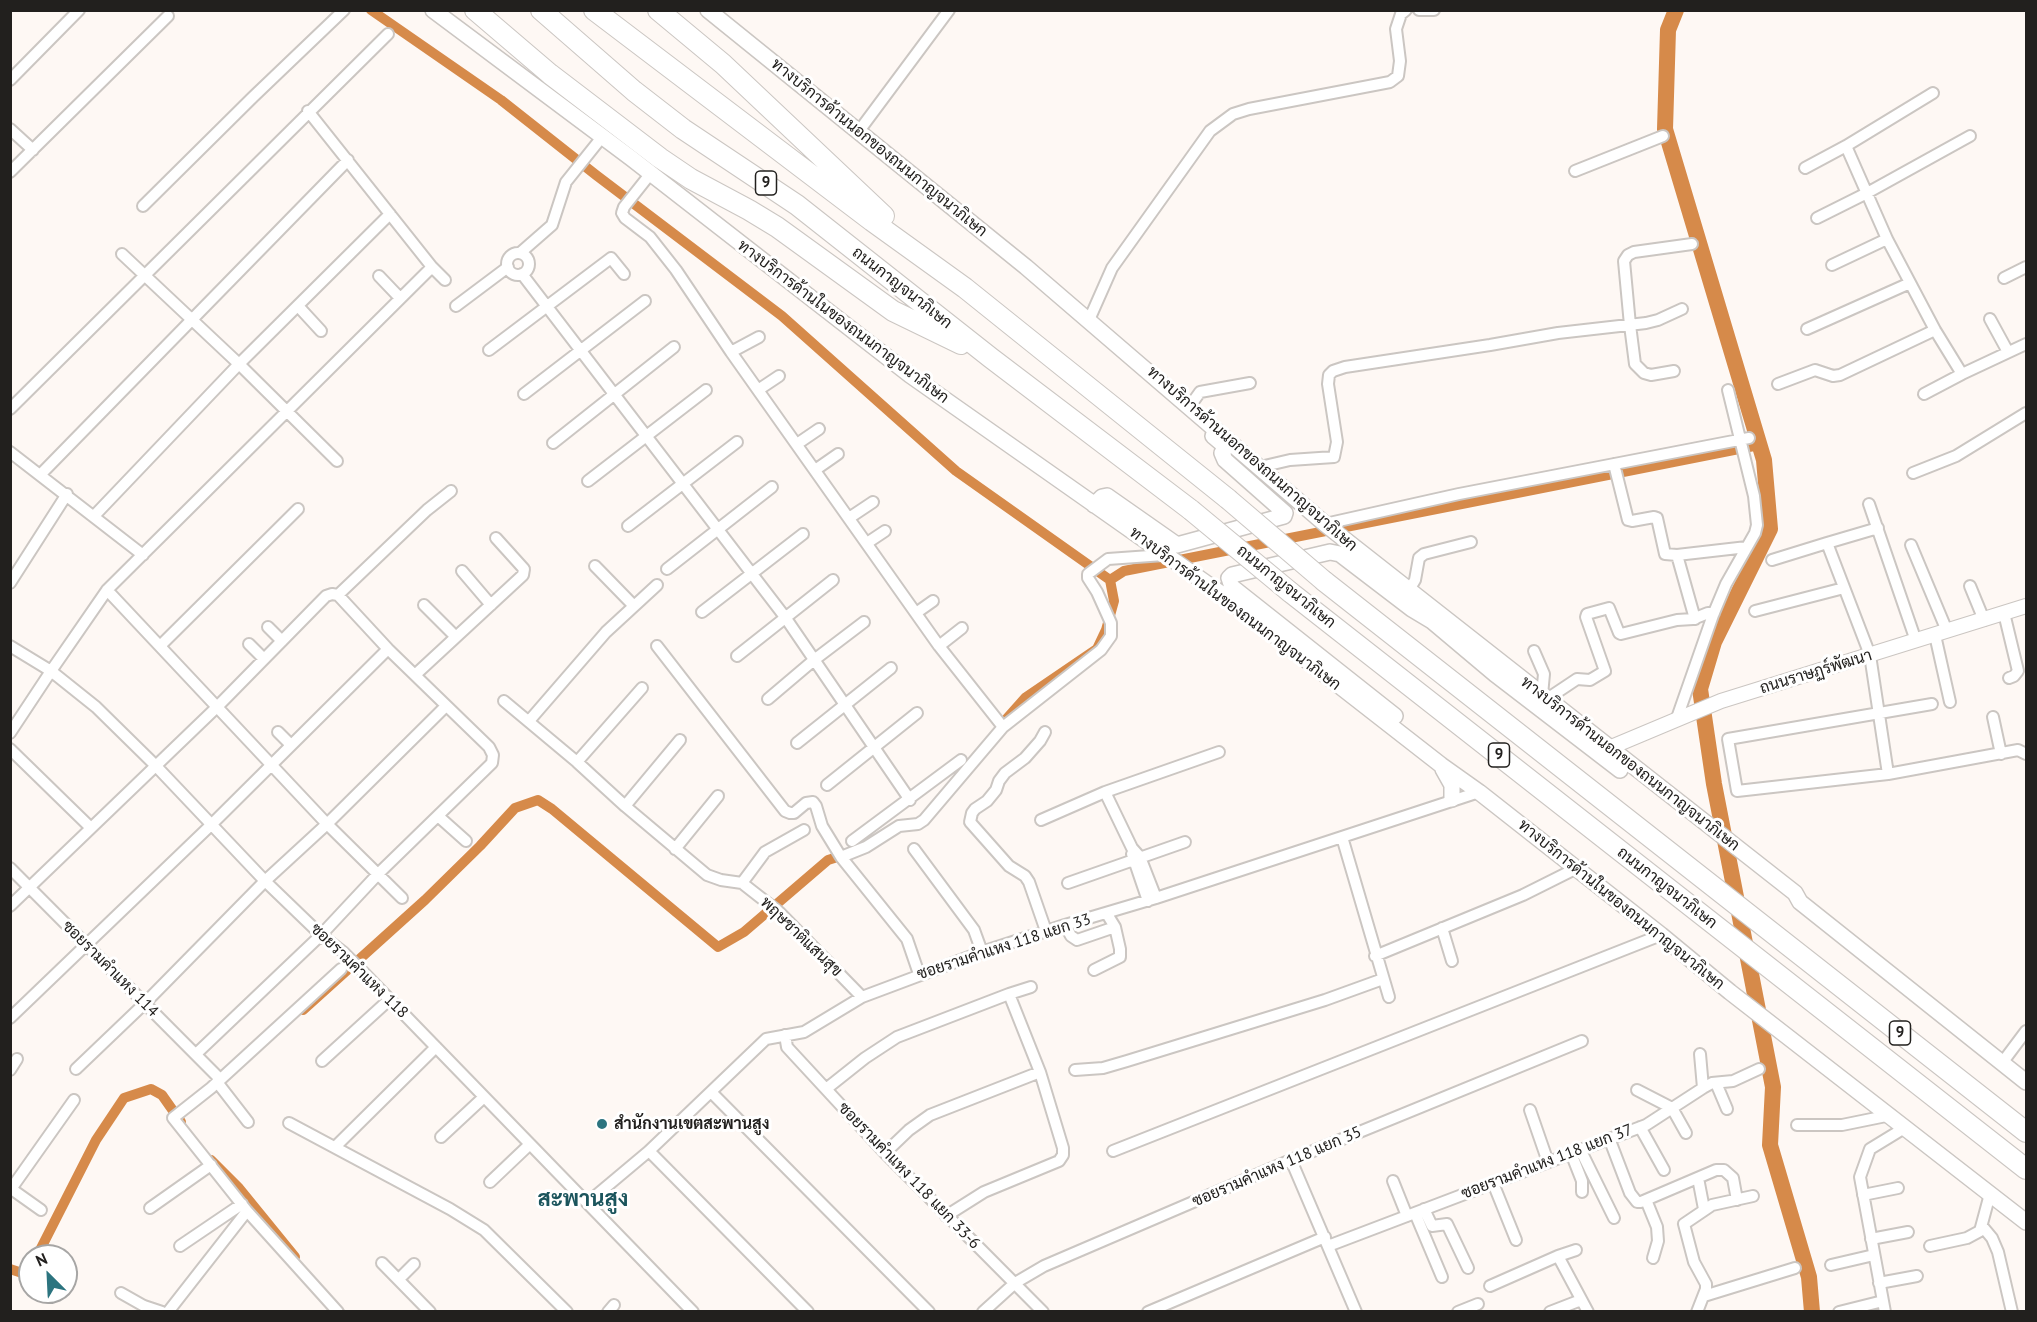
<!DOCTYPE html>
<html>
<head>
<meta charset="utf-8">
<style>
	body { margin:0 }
	#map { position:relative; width:2037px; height:1322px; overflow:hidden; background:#fef8f4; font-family:"PT Sans",sans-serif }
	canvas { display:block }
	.frame { position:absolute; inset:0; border:12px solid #22201e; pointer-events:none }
	.north { position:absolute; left:18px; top:1244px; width:60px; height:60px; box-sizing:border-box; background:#fff; border:2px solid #a7a6a5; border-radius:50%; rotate:336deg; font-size:16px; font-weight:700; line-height:24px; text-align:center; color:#22201e }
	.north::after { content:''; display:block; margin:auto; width:21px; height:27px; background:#2c747f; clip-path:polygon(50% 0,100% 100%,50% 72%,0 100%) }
</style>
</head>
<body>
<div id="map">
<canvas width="2037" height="1322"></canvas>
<div class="frame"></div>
<div class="north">N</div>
</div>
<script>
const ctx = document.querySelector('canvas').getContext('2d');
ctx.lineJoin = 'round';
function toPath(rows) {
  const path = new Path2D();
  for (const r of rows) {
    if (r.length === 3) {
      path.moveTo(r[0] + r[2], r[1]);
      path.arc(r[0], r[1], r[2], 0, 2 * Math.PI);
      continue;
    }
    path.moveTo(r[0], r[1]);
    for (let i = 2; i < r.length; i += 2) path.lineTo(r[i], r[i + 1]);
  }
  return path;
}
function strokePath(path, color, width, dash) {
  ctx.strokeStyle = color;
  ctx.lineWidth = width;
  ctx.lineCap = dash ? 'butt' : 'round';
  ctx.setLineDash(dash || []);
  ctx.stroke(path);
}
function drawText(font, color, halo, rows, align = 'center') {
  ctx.font = font + ' "PT Sans",Sarabun,sans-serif';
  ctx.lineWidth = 6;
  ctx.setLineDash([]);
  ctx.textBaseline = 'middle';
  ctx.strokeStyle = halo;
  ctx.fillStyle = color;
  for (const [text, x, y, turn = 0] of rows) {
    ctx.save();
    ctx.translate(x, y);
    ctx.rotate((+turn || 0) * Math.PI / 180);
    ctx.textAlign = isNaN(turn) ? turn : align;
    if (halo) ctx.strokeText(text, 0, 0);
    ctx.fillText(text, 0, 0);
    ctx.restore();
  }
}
strokePath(toPath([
	[371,10,501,100,596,175,782,316,956,471,1110,580],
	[1001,725,1025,698,1097,649,1106,630,1114,601,1110,580,1124,571,1759,445],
	[303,1010,425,900,480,846,515,808,538,800,552,809,718,947,744,932,828,860,847,854],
	[211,1160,238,1187,295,1257],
	[37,1256,96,1140,124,1098,151,1089,162,1095,181,1122],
	[10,1269,22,1273,30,1269]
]), '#d68a4a', 10);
strokePath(toPath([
	[1676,10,1668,30,1665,129,1764,460,1770,529,1714,642,1700,689,1714,784,1773,1087,1770,1145,1809,1277,1812,1312]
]), '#d68a4a', 16);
const minor = toPath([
	[1419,10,1434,10],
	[10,80,79,10],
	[308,111,432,267,445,280],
	[10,129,33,150],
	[859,131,949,10],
	[1846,146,1887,239,1935,330,1962,374],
	[1805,168,1846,146,1933,93],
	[1575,171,1663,136],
	[10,172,168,16],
	[651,173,624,207,622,213,625,218,650,237,676,270,731,352,939,646,1003,727],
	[143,206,253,97,344,10],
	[1817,218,1867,193,1970,136],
	[520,253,552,225,566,182,602,137],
	[518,264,11],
	[122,254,239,364,337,461],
	[1832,265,1887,239],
	[522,274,785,617,910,800],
	[379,276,400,298],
	[2004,278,2026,267],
	[298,306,321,331],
	[456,306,508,267],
	[1990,319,2008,352],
	[1089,320,1112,268,1210,131,1233,114,1249,109,1390,82,1398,76,1400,61,1396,29,1401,14,1406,10],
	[1807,329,1910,283],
	[489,350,611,258,624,274],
	[731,352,759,337],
	[1674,371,1651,375,1644,373,1635,364,1630,325,1624,261,1628,255,1634,252,1692,244],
	[1778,384,1815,370,1833,376,1840,375,1935,330],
	[758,390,779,376],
	[524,394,645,301],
	[1924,394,1962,374,2026,344],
	[1190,406,1200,392,1250,383],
	[10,409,388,34],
	[553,443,674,347],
	[797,444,819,429],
	[10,452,143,555],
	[1614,464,1628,520,1632,521,1654,517,1657,518,1665,554,1677,555,1747,547],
	[1260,467,1290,460,1334,457,1337,442,1328,384,1329,375,1333,371,1345,367,1490,345,1558,333,1646,323,1658,320,1682,309],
	[815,470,838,454],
	[1913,473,1956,456,2026,413],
	[41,474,348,160],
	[588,481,706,390],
	[1869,504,1916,641],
	[94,516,239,364,390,214],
	[849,518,873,502],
	[1325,524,1459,494,1749,438],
	[628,526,737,442],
	[867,543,885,531],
	[1827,543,1878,528],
	[1911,545,1947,631],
	[1677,555,1695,619],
	[1772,560,1827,543,1870,655,1888,774],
	[595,566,634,606],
	[667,569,772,487],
	[462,571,491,605],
	[10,583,67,494],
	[1970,586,1984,620],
	[107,590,327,824,402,898],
	[1409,590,1415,580,1419,558,1424,554,1471,542],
	[338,595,427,510,451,491],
	[424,605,456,637],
	[1755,611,1844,588],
	[702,612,803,534],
	[916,613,933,601],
	[2004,613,2018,671,2014,676,2009,678],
	[268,627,282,641],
	[1935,635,1950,702],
	[249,644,264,659],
	[10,646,51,671,96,707,155,765,265,881,321,935,343,952,364,973,693,1312],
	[160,646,298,509],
	[657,646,785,811,790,813,794,813,806,803,813,802,816,806,822,826,841,857,907,939,919,974],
	[939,646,962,628],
	[1534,651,1544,674,1542,695],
	[737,656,833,580],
	[416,674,523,575,524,569,496,538],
	[768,699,814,660,864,622],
	[1547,699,1577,679,1590,680,1605,671,1586,617,1587,614,1609,608,1619,633,1621,634,1677,620,1693,619,1708,613,1714,613],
	[504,701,577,762,625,806,707,875,721,880,742,883,779,912,862,997],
	[1932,704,1728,739,1737,791,1888,774,2018,750,2026,754],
	[1993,717,2001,754],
	[1677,718,1713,615,1726,584,1755,533,1757,525,1754,496,1728,390],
	[529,721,606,632,657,585],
	[278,732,291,745],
	[1045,732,1040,741,1025,758,1005,773,999,781,996,790,987,801,975,809,972,813,970,822,1009,866,1025,876,1029,882,1046,931],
	[10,733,51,671,107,590,432,267],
	[797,743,891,668],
	[10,749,91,828],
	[577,762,642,688],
	[827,785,917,713],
	[1105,792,1132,848,1140,857,1156,898],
	[625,806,680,740],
	[438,816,466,841],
	[1041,820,1105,792,1219,752],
	[1342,837,1389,997],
	[852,841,961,760],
	[675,849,718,796],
	[914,849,974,930,982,952],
	[1132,854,1148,901],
	[841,857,866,847,899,826,918,824,924,820,1003,727,1101,650,1111,636,1111,623,1097,592,1088,578,1088,574,1108,559,1164,555],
	[10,868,220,1079],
	[742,883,765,852,804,830],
	[1068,883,1185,842],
	[10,906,217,707,326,596,332,594,338,595,388,649,489,747,493,755,492,763,378,874,321,935,196,1054],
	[1065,925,1071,936,1077,940,1115,927],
	[1442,928,1452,961],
	[1375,956,1523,895,1575,869],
	[1094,970,1120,957,1120,949,1115,927,1107,914],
	[10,1018,212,824,388,649],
	[785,1035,787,1047,885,1153,1043,1312],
	[1700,1054,1703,1088],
	[322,1061,390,999],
	[2002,1063,2026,1031],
	[76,1069,144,1004,265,881,327,824,446,706],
	[10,1070,17,1059],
	[1075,1070,1103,1068,1127,1061,1325,1000,1383,979],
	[217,1082,248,1122],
	[1716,1083,1727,1109],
	[826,1089,865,1058,897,1037,1009,994,1031,987],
	[1637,1090,1672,1108,1686,1133],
	[711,1092,929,1312],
	[1530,1110,1548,1162],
	[289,1123,450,1209,484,1230,567,1312],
	[1797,1125,1842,1125,1891,1115],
	[1640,1127,1664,1170],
	[441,1137,484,1097],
	[1609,1138,1630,1193,1637,1202,1641,1202,1716,1170,1724,1170,1733,1178,1737,1200],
	[335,1147,436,1047],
	[1580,1149,1614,1218],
	[649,1151,808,1312],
	[1113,1151,1661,935],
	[885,1153,909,1130,930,1115,1040,1072],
	[1571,1153,1582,1181,1582,1192],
	[1291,1160,1356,1312],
	[1698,1178,1704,1209],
	[1393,1181,1407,1216],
	[490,1182,530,1144],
	[1493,1183,1516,1240],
	[10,1188,41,1210],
	[11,1189,74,1100],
	[1863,1195,1898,1188],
	[1646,1200,1657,1227,1658,1241,1653,1258],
	[587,1203,649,1151,766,1039,804,1032,862,997,982,952,1065,925,1156,898,1479,792],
	[150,1208,211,1165],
	[1424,1209,1432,1226,1447,1224,1468,1268],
	[1415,1213,1442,1277],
	[946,1216,984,1192,1059,1161,1063,1155,1063,1148,1040,1072,1009,994],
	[1982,1226,1992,1238,1998,1252,2012,1312],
	[1871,1239,1908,1232],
	[180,1246,242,1204],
	[1328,1246,1646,1125,1703,1088,1712,1083,1733,1081,1759,1069],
	[1930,1246,1967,1238,1980,1231,1990,1194],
	[1558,1256,1588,1312],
	[382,1263,430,1312],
	[1831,1265,1874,1255],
	[399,1279,414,1264],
	[1879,1283,1917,1276],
	[1490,1286,1558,1256,1576,1250],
	[121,1293,144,1306,162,1312],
	[1704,1296,1795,1268],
	[168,1312,247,1211],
	[338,1312,247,1211,173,1118,211,1088,341,969],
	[608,1312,614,1305],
	[983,1312,1015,1283,1044,1266,1291,1160,1582,1041],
	[1148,1312,1325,1237],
	[1458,1312,1478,1304],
	[1550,1312,1581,1300],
	[1697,1312,1706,1289,1706,1284,1694,1262,1684,1224,1712,1205,1753,1196],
	[1839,1312,1883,1301],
	[1885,1312,1860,1177,1870,1149,1906,1127]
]);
const tertiary = toPath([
	[1609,748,1721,701,2026,606]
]);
const secondary = toPath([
	[433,10,631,158,910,375,1223,595,1441,765,1479,792,1661,935,1730,992,2026,1222],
	[708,10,1026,267,1325,524,1795,893,1800,902,2026,1082],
	[1094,505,1102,497,1107,496,1177,545,1284,516,1285,513,1225,460,1222,453,1226,447,1213,436],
	[1395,716,1232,587,1229,578,1232,575,1330,552,1340,554,1412,609,1432,621,1495,674,1620,770],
	[1443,769,1452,785,1452,799]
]);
const motorway = toPath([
	[475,10,550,74,660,158,691,179,749,210,777,227,893,311,961,344],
	[541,10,634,91,683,129,797,205,991,358,1191,510],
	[594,10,872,221,965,288,1228,499],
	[658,10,723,64,884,216],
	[1324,581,2026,1132],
	[1290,592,2026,1169]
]);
strokePath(minor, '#cbc6c2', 14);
strokePath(tertiary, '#cbc6c2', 16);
strokePath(secondary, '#cbc6c2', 18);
strokePath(motorway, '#cbc6c2', 22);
strokePath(minor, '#fff', 10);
strokePath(tertiary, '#fff', 14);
strokePath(secondary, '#fff', 15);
strokePath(motorway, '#fff', 20);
const motorwayBridge = toPath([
	[1228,499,1324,581],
	[1191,510,1290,592]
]);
strokePath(motorwayBridge, '#cbc6c2', 22, []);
strokePath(motorwayBridge, '#fff', 20);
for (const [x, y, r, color] of [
	[602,1124,6,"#2c747f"]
]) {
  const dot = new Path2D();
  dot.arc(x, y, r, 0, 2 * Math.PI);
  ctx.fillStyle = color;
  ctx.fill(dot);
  strokePath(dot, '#fff', 2);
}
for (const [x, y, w] of [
	[766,183,21],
	[1499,755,21],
	[1900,1033,21]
]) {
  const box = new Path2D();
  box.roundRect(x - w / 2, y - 12, w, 24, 4.5);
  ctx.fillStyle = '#fff';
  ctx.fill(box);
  strokePath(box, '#22201e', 1.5);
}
drawText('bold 15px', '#22201e', null, [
	["9",766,183],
	["9",1499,755],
	["9",1900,1033]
]);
drawText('16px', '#22201e', '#fff', [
	["ทางบริการด้านนอกของถนนกาญจนาภิเษก",879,148,39],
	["ถนนกาญจนาภิเษก",902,288,38],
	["ทางบริการด้านในของถนนกาญจนาภิเษก",843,322,37],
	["ทางบริการด้านนอกของถนนกาญจนาภิเษก",1252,459,41],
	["ถนนกาญจนาภิเษก",1286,587,39],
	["ทางบริการด้านในของถนนกาญจนาภิเษก",1235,609,37],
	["ถนนราษฏร์พัฒนา",1816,672,-17],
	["ทางบริการด้านนอกของถนนกาญจนาภิเษก",1630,764,38],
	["ถนนกาญจนาภิเษก",1667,888,38],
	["ทางบริการด้านในของถนนกาญจนาภิเษก",1621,905,39],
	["พฤษชาติแสนสุข",801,937,44],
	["ซอยรามคำแหง 118 แยก 33",1004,947,-18],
	["ซอยรามคำแหง 114",110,969,45],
	["ซอยรามคำแหง 118",359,971,44],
	["ซอยรามคำแหง 118 แยก 37",1547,1162,-21],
	["ซอยรามคำแหง 118 แยก 35",1277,1167,-23],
	["ซอยรามคำแหง 118 แยก 33-6",909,1176,46]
]);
drawText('bold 16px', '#22201e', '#fff', [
	["สำนักงานเขตสะพานสูง",614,1124]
], 'left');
drawText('bold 22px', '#1b555d', '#fff', [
	["สะพานสูง",583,1200]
]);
</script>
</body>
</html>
